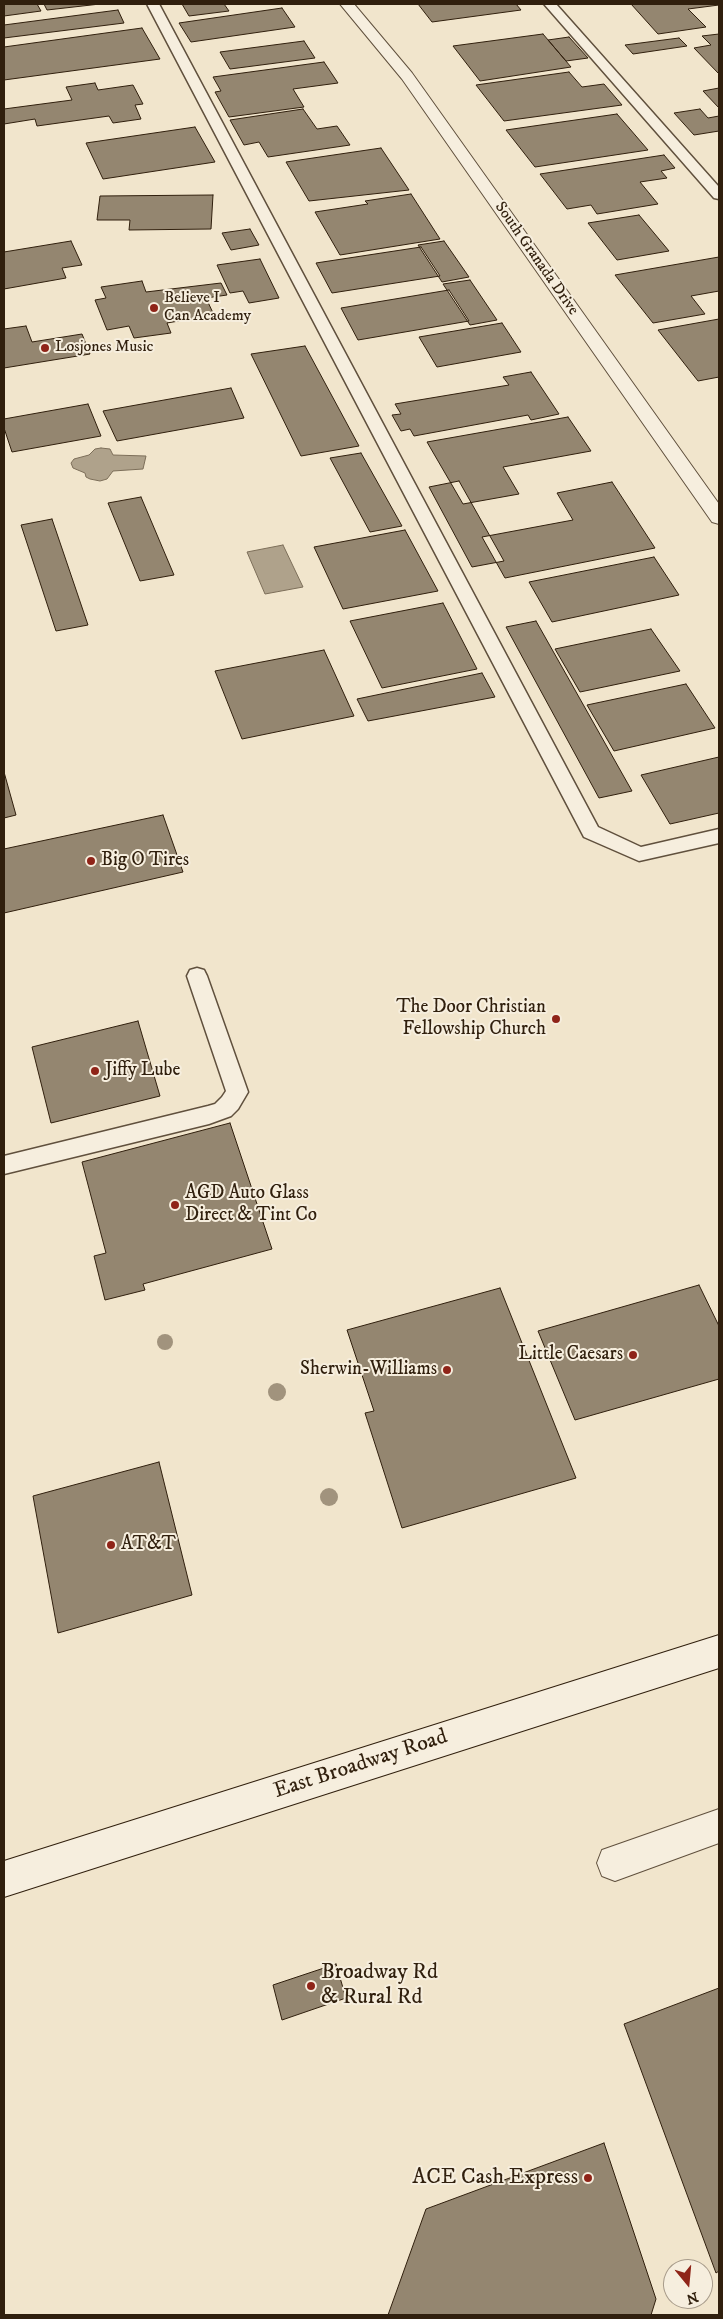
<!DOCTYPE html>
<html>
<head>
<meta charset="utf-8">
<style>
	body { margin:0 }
	#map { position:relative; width:723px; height:2319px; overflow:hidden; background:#f1e5cc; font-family:"IM FELL DW Pica",serif }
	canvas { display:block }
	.frame { position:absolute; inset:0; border:5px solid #301f0d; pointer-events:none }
	.north { position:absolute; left:663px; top:2259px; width:50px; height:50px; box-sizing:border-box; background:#f6eede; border:1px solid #a79b8a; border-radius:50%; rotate:163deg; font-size:14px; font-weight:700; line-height:20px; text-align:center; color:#301f0d }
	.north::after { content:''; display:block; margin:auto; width:18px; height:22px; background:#8f2418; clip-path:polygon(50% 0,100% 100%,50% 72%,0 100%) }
</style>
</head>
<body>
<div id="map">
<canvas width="723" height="2319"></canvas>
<div class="frame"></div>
<div class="north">N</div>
</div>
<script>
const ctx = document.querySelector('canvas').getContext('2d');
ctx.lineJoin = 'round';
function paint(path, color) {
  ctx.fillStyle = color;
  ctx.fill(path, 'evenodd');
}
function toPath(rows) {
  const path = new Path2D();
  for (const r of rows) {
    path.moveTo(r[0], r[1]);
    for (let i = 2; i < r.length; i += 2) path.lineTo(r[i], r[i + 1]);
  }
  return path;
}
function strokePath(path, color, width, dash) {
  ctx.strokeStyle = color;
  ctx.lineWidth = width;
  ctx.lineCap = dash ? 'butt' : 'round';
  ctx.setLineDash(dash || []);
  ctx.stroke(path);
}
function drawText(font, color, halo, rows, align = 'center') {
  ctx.font = font + ' "IM FELL DW Pica",serif';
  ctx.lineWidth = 4;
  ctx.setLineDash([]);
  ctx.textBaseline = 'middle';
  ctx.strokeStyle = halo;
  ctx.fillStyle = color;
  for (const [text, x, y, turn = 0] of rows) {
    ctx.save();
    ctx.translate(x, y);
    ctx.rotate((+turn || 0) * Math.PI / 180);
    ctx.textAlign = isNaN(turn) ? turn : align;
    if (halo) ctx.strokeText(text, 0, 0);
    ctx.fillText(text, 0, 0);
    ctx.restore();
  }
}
const water = toPath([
	[101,448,110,449,113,455,146,456,143,469,113,471,107,479,100,481,90,479,86,477,85,473,73,468,71,463,74,459,89,455,95,449,101,448],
	[283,545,303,587,265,594,247,552,283,545]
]);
paint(water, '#afa28b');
strokePath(water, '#7c6e59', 1);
const building = toPath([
	[4,4,37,4,41,11,4,16,4,4],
	[44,4,100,4,47,10,44,4],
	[182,4,228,4,224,4,229,11,189,16,182,4],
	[418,4,516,4,521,10,432,22,418,4],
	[631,4,719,4,719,5,688,9,706,27,658,34,631,4],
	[282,8,295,27,191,42,179,23,282,8],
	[118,10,124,23,4,38,4,25,118,10],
	[142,28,160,59,4,80,4,47,142,28],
	[543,34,571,67,480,81,453,46,543,34],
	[719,34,719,74,694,48,711,45,702,36,719,34],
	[569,37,588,58,566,61,548,40,569,37],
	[679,38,687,46,633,54,625,45,679,38],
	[304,41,315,58,230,69,220,52,304,41],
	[324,62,338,83,293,89,304,107,229,117,215,92,221,91,213,77,324,62],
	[569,72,582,87,604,84,622,105,504,121,476,85,569,72],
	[95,83,98,90,133,85,143,104,135,105,141,119,113,123,109,116,37,126,35,119,4,124,4,109,72,100,66,87,95,83],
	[719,88,719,108,703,91,719,88],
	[303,109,317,129,337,126,350,145,268,157,259,142,244,145,230,120,303,109],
	[700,109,708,118,719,116,719,131,694,135,674,113,700,109],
	[617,114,648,150,535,167,506,130,617,114],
	[195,127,215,162,103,179,86,143,195,127],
	[381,148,409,190,309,201,286,162,381,148],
	[664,155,675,168,661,171,667,178,640,182,658,204,597,214,591,205,567,209,540,174,664,155],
	[411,194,440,239,340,255,315,212,368,204,365,201,411,194],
	[213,195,211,229,129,230,130,220,97,220,100,196,213,195],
	[639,215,669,251,617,260,588,223,639,215],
	[250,229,259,245,231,250,222,233,250,229],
	[71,241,82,265,62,268,66,278,4,289,4,252,71,241],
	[444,241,469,277,442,282,418,245,444,241],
	[421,247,440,276,332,293,316,263,421,247],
	[719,257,719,291,691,296,705,314,653,323,615,275,719,257],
	[260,259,279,298,249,303,243,291,230,293,217,265,260,259],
	[470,280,497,320,470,325,443,284,470,280],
	[142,281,146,292,221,283,227,295,206,298,214,315,167,323,171,333,134,338,129,326,107,330,95,300,106,298,101,287,142,281],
	[449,290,469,321,358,340,341,308,449,290],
	[719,319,719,377,698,381,658,330,719,319],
	[502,323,521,352,437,367,419,337,502,323],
	[26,326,32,342,82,334,90,354,4,368,4,329,26,326],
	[305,346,359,446,301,456,251,354,305,346],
	[531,372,559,414,531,420,528,415,414,436,410,429,401,431,392,415,401,414,395,404,509,385,503,377,531,372],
	[231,388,244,418,117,441,103,411,231,388],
	[88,404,101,436,12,452,4,428,4,419,88,404],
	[568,417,591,451,503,467,519,494,463,504,427,442,568,417],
	[361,453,402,526,370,532,330,458,361,453],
	[459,481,504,561,472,567,429,487,459,481],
	[612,482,655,548,505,578,482,537,573,520,557,493,612,482],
	[141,497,174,575,140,581,108,503,141,497],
	[52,519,88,625,56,631,21,525,52,519],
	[405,530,438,591,343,609,314,547,405,530],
	[654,557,679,595,552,622,529,582,654,557],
	[443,603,477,669,382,688,350,621,443,603],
	[536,621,632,791,599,798,506,627,536,621],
	[651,629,680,671,580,692,555,649,651,629],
	[324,650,354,716,242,739,215,671,324,650],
	[482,673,495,697,368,721,357,699,482,673],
	[686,684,715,728,614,751,587,705,686,684],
	[719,757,719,813,670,824,641,775,719,757],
	[4,772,16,815,4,818,4,772],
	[163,815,183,872,4,913,4,849,163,815],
	[138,1021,160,1096,51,1123,32,1047,138,1021],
	[230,1123,272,1249,143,1284,145,1290,105,1300,94,1256,106,1253,82,1162,230,1123],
	[699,1285,719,1326,719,1379,575,1420,538,1331,699,1285],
	[500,1288,576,1478,402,1528,365,1413,374,1411,347,1330,500,1288],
	[159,1462,192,1595,58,1633,33,1496,159,1462],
	[336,1964,346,1998,282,2020,273,1985,336,1964],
	[719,1988,719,2271,716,2273,624,2024,719,1988],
	[604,2143,656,2299,651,2315,388,2315,426,2209,604,2143]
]);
paint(building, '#948670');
strokePath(building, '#301f0d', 1);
const service = toPath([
	[147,4,159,4,598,827,641,847,719,829,719,843,639,861,584,837,147,4],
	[544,4,556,4,719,187,719,199,714,198,544,4],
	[197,968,204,970,207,976,248,1092,238,1109,231,1116,209,1124,4,1174,4,1156,208,1106,215,1104,222,1097,226,1091,187,976,190,970,197,968]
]);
const minor = toPath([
	[340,4,354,4,412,73,719,504,719,524,712,522,402,79,340,4],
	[719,1809,719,1843,615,1881,602,1876,597,1863,602,1850,719,1809]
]);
const secondary = toPath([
	[719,1635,719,1668,4,1897,4,1861,719,1635]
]);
strokePath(service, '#60503d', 3);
strokePath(minor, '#60503d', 2);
strokePath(secondary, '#301f0d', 2);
paint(service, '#f6eede');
paint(minor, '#f6eede');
paint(secondary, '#f6eede');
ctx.fillStyle = '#a1937d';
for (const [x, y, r] of [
	[165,1342,8],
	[277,1392,9],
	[329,1497,9]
]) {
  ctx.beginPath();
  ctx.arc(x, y, r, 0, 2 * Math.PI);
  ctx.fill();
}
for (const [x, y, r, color] of [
	[154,308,5,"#8f2418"],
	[45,348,5,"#8f2418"],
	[91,861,5,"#8f2418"],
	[556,1019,5,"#8f2418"],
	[95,1071,5,"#8f2418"],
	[175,1205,5,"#8f2418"],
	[633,1355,5,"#8f2418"],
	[447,1370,5,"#8f2418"],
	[111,1545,5,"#8f2418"],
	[311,1986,5,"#8f2418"],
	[588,2178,5,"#8f2418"]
]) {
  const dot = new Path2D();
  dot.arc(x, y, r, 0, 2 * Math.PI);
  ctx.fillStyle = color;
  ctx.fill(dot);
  strokePath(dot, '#f6eede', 2);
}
drawText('16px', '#301f0d', '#f6eede', [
	["South Granada Drive",536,259,55]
]);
drawText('16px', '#301f0d', '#f6eede', [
	["Believe I",164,299],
	["Can Academy",164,317],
	["Losjones Music",55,348]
], 'left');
drawText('19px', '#301f0d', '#f6eede', [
	["Big O Tires",101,861],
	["The Door Christian",546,1008,"right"],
	["Fellowship Church",546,1030,"right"],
	["Jiffy Lube",105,1071],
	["AGD Auto Glass",185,1194],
	["Direct & Tint Co",185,1216],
	["Little Caesars",623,1355,"right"],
	["Sherwin-Williams",437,1370,"right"],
	["AT&T",121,1545]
], 'left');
drawText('22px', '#301f0d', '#f6eede', [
	["East Broadway Road",361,1765,-18]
]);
drawText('22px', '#301f0d', '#f6eede', [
	["Broadway Rd",321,1973],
	["& Rural Rd",321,1998],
	["ACE Cash Express",578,2178,"right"]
], 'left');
</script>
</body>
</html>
